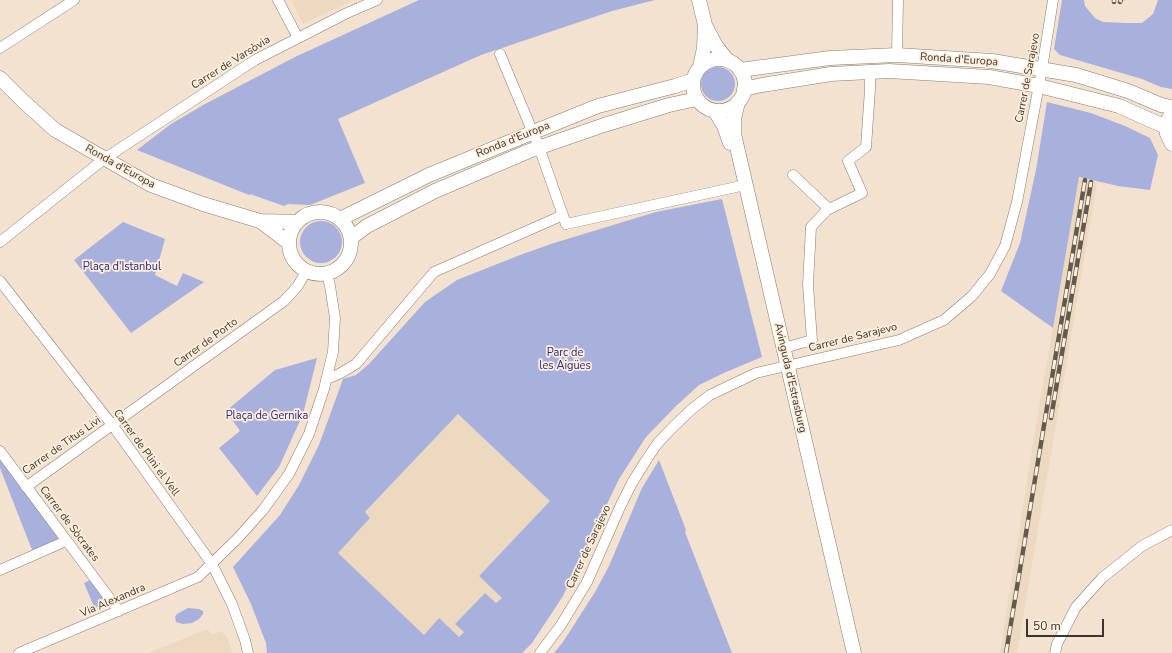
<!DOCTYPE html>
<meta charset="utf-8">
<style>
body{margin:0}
#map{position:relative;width:1172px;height:653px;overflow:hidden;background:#f2e2cf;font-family:"Nunito Sans",sans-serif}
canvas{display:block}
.scale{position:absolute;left:1026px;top:619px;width:78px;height:18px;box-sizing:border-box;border:2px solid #3b352d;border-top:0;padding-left:5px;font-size:12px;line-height:14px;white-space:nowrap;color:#3b352d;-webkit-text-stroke:3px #ffefdc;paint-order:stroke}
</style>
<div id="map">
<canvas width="1172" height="653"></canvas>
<div class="scale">50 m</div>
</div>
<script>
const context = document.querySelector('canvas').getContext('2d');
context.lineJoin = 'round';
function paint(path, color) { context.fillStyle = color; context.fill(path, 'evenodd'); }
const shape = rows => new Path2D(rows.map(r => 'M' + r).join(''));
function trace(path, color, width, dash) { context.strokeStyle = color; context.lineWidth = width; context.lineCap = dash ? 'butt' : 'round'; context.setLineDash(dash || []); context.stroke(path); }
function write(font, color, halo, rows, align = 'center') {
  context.font = font + ' "Nunito Sans",sans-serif'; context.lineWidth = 3.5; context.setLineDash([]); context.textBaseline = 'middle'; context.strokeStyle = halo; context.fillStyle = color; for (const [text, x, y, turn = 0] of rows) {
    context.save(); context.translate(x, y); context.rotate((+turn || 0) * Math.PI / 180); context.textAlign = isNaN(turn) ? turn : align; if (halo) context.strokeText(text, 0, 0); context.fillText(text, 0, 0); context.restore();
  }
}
const built = shape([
 [291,0,354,0,303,24],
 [1079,178,1097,183,1017,653,1000,653,1037,419],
 [458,414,550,501,479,576,502,598,496,604,485,593,456,623,464,632,459,637,424,635,337,553,370,518,365,513],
 [208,629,211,635,222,631,228,639,232,653,148,653]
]);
const green = shape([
 [419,0,655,0,612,11,481,55,338,119,365,183,310,205,288,204,284,206,250,194,249,195,137,150,171,124,205,104,295,57],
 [1062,0,1084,0,1085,6,1095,18,1103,22,1126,23,1142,23,1153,14,1158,0,1172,0,1172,89,1161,87,1142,79,1060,55,1054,49],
 '701 84a17 17 0 1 1 34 0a17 17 0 1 1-34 0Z',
 [1047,102,1091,113,1125,126,1150,138,1158,155,1150,190,1118,186,1079,177,1053,328,1001,291,1020,243,1036,170],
 [722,199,762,357,726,372,699,385,676,406,646,437,619,479,563,596,532,643,522,653,267,653,266,643,251,604,233,567,280,515,299,485,319,445,343,379,356,375,369,364,425,302,457,280,520,255,554,243,656,212],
 [458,414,550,501,479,576,502,598,496,603,485,593,455,624,464,632,459,637,439,618,424,635,338,553,370,518,365,512],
 '300 242a21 21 0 1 1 42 0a21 21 0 1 1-42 0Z',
 [123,222,165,239,155,275,177,286,183,273,204,282,131,333,74,260],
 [317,358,303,414,279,467,257,496,219,448,240,431,226,411,275,370],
 [0,451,66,541,34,555,0,468],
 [659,460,686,530,685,532,732,653,554,653,563,642,595,592,609,566,642,488],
 [92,579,98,586,102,598,100,604,95,609,84,583],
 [188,608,199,609,203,611,203,614,199,619,192,623,183,624,176,622,175,617,177,614]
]);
const street = shape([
 [278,0,298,38],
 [0,48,74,0],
 [500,54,539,147,566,224,741,186],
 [897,55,898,0],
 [793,175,829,209],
 [0,242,104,159,255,60,347,13,377,0],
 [0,281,116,430,212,564,232,604,245,640,248,653],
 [784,348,812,340,808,285,811,227,827,210,862,193,848,161,866,147,870,89,870,72],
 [327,379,339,374,356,364,434,272,563,215],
 [0,451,119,611],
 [26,487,284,301,297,287,306,272],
 [0,570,66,541],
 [19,653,198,577,238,538,263,510,289,474,309,434,324,389,333,352,335,318,330,286,327,274],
 [540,653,561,625,587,582,620,507,632,483,645,462,657,444,673,427,692,409,710,395,756,373,899,340,944,320,972,296,990,274,1005,246,1017,202,1042,69,1053,0],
 [1055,653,1057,644,1076,607,1102,578,1142,546,1172,530]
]);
const secondary = shape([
 [699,0,705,25,716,46,727,60],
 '693 85a26 26 0 1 1 52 0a26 26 0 1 1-52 0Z',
 [700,67,704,48,705,25],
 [740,70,830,58,897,55,992,61,1076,75,1128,91,1161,105,1172,107],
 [0,78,22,100,55,130,151,185,203,204,260,221,297,222],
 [744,89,762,85,831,74,889,71,989,77,1039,86,1119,106,1166,127],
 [738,102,734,119,734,134,854,653],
 [715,111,724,126,730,143],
 [1169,118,1166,127,1167,134,1172,144],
 '289 243a31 31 0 1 1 62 0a31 31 0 1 1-62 0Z',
 [340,219,429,175,541,129,598,106,675,86,693,80],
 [260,221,289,243],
 [351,238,367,226,435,191,529,151,604,125,669,105,697,99]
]);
const rail = shape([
 [1114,2,1114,0],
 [1120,2,1121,0],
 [1051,418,1091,182],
 [1006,653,1085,180]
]);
const streetNames = [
 ["Ronda d'Europa",959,60,4],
 ["Carrer de Varsòvia",231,63,-32],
 ["Carrer de Sarajevo",1028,78,-79],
 ["Ronda d'Europa",513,140,-22],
 ["Ronda d'Europa",120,167,29],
 ["Carrer de Sarajevo",853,338,-14],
 ["Carrer de Porto",206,343,-36],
 ["Avinguda d'Estrasburg",790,378,77],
 ["Carrer de Titus Livi",62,446,-35],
 ["Carrer de Plini el Vell",146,453,54],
 ["Carrer de Sòcrates",69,524,53],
 ["Carrer de Sarajevo",589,547,-65],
 ["Via Alexandra",113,601,-23]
];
const parkNames = [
 ["Plaça d'Istanbul",122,267],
 ["Parc de",565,353],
 ["les Aigües",565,366],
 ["Plaça de Gernika",267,416]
];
paint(built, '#edd9bf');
paint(green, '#a8b1dd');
trace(street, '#8a7c6b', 11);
trace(secondary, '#8a7c6b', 15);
trace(street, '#fff', 10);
trace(secondary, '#fff', 14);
trace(rail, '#625a4f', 4.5);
trace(rail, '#ffefdc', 3, [9]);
write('11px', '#3b352d', '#ffefdc', streetNames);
write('11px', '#292a7d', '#ffefdc', parkNames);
</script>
